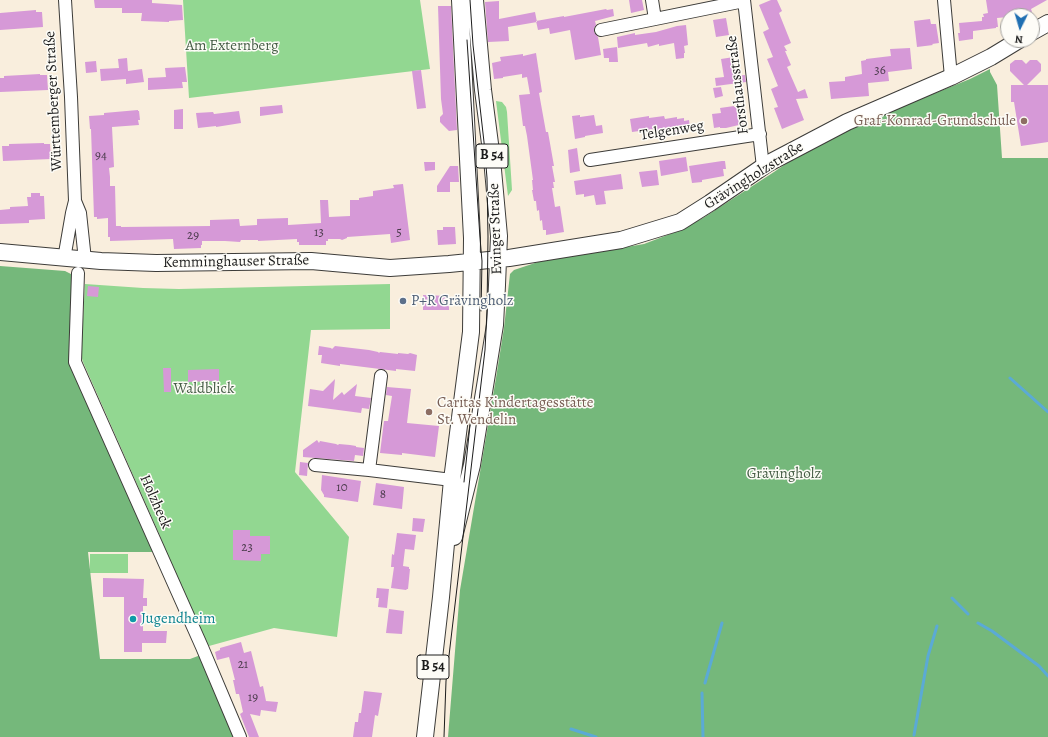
<!DOCTYPE html>
<meta charset="utf-8">
<style>
body{margin:0}
#map{position:relative;width:1048px;height:737px;overflow:hidden;background:#f9eedd;font-family:Alegreya,serif}
canvas{display:block}
.north{position:absolute;left:1000px;top:8px;width:40px;height:40px;box-sizing:border-box;background:#fdfcf7;border:1px solid #a3a29f;border-radius:50%;rotate:185deg;font-size:11px;font-weight:700;line-height:16px;text-align:center;color:#1c1c1c}
.north::after{content:'';display:block;margin:auto;width:14px;height:18px;background:#1f6fb2;clip-path:polygon(50% 0,100% 100%,50% 72%,0 100%)}
</style>
<div id="map">
<canvas width="1048" height="737"></canvas>
<div class="north">N</div>
</div>
<script>
const context = document.querySelector('canvas').getContext('2d');
context.lineJoin = 'round';
function paint(path, color) { context.fillStyle = color; context.fill(path, 'evenodd'); }
const shape = rows => new Path2D(rows.map(r => 'M' + r).join(''));
function trace(path, color, width, dash) { context.strokeStyle = color; context.lineWidth = width; context.lineCap = dash ? 'butt' : 'round'; context.setLineDash(dash || []); context.stroke(path); }
function write(font, color, halo, rows, align = 'center') {
  context.font = font + ' Alegreya,serif'; context.lineWidth = 3; context.setLineDash([]); context.textBaseline = 'middle'; context.strokeStyle = halo; context.fillStyle = color; for (const [text, x, y, turn = 0] of rows) {
    context.save(); context.translate(x, y); context.rotate((+turn || 0) * Math.PI / 180); context.textAlign = isNaN(turn) ? turn : align; if (halo) context.strokeText(text, 0, 0); context.fillText(text, 0, 0); context.restore();
  }
}
const green = shape([
 [183,0,420,0,430,69,189,98],
 [496,101,502,102,506,107,507,112,512,190,508,196],
 [85,284,143,288,179,289,390,284,390,329,311,330,295,472,349,537,337,637,274,628,209,646,200,630,165,551,160,536,83,362,81,355],
 [90,554,128,554,128,573,90,573]
]);
const forest = shape([
 [990,69,990,72,997,85,1002,158,1048,158,1048,737,448,737,460,590,496,378,504,328,510,274,514,270,538,262,644,244,678,231,703,218,774,172,822,139,970,79],
 [0,266,65,271,71,274,74,278,69,354,154,552,88,552,100,659,190,659,198,656,202,647,240,737,0,737]
]);
const stream = shape([
 [1010,378,1048,412],
 [952,598,968,614],
 [978,623,992,631,1039,666,1048,676],
 [705,683,722,623],
 [702,693,703,737],
 [571,729,596,737],
 [914,735,928,656,937,626]
]);
const building = shape([
 [94,0,152,0,152,3,182,5,183,20,169,21,169,22,141,21,142,13,122,13,122,8,95,8],
 [629,0,642,0,644,10,631,13],
 [771,0,777,0,782,11,779,13,791,43,784,46,787,51,785,51,791,65,787,67,798,92,805,89,808,98,796,99,804,120,782,129,774,108,778,107,771,89,778,86,767,59,773,57,763,32,769,29,759,5],
 [986,0,1047,0,1031,9,1032,12,1019,14,1019,16,1008,16,1008,17,997,18,998,27,996,27,996,28,973,31,973,39,959,41,958,33,960,33,959,23,982,21,982,17,984,17,983,14,988,13],
 [499,1,499,19,535,12,537,22,508,27,509,41,488,42,485,2],
 [438,6,451,6,457,130,449,131,440,122,440,117,443,114,441,99],
 [606,9,607,10,613,9,614,16,595,21,596,25,594,28,594,32,598,37,601,55,575,60,570,30,550,34,549,28,538,30,536,21,564,16,564,17],
 [36,10,36,12,42,12,43,27,0,30,0,13],
 [726,18,729,35,716,37,713,20],
 [930,19,931,24,936,24,939,43,932,44,933,45,917,47,914,21],
 [686,25,688,45,684,46,685,53,684,53,684,58,676,59,674,43,659,46,659,44,648,47,647,43,618,48,617,37,635,33,635,35,656,32,677,26],
 [617,47,618,62,609,62,609,58,604,58,603,49],
 [910,48,912,69,888,72,889,81,868,83,869,96,831,99,829,82,845,81,845,77,862,74,861,61,866,60,866,59,891,56,890,49],
 [536,53,542,92,539,93,546,132,548,132,554,166,552,166,555,182,553,182,554,188,552,188,555,207,560,206,564,232,546,235,546,230,543,230,542,220,540,221,539,210,537,211,536,201,534,201,532,190,533,190,532,180,533,180,527,136,525,126,523,126,519,95,530,94,527,77,522,78,522,74,503,77,503,78,494,79,492,63,501,61,500,57,523,54,523,56],
 [734,57,736,76,745,75,746,82,716,86,715,78,724,77,721,59],
 [127,58,128,71,142,69,144,82,126,84,126,79,101,81,100,69,119,68,118,59],
 [1015,60,1022,60,1026,64,1030,60,1037,60,1041,64,1041,71,1027,85,1048,85,1048,142,1021,146,1014,102,1011,102,1011,85,1024,85,1010,71,1010,64],
 [96,61,97,72,86,73,85,62],
 [185,67,187,82,182,82,183,88,148,90,148,78,166,77,165,68],
 [421,70,426,108,417,109,412,71],
 [40,74,40,75,47,75,48,90,0,92,0,78,4,78,4,76],
 [721,87,723,96,715,98,713,88],
 [282,105,283,113,260,116,260,107],
 [734,106,734,107,739,107,740,110,741,110,743,124,726,128,720,128,720,127,714,128,712,114,721,113,720,108],
 [183,109,183,129,174,129,174,110],
 [138,110,138,111,139,111,140,120,138,120,139,125,112,127,114,167,109,168,110,177,110,186,115,186,116,226,121,226,121,227,210,226,210,220,239,219,240,226,257,225,257,219,288,218,288,225,321,223,320,200,328,200,329,217,350,216,350,200,359,200,359,198,373,196,373,191,394,188,393,185,403,184,410,240,391,243,390,234,347,237,347,238,342,240,340,239,328,239,328,241,326,241,326,245,299,245,299,242,297,242,297,239,258,241,258,240,241,240,240,242,225,241,202,241,202,245,201,245,201,248,174,249,173,239,110,241,110,237,108,237,108,218,97,219,97,217,94,217,91,129,90,129,89,116,104,115,104,113],
 [239,111,241,123,216,127,216,126,198,128,196,113,213,112,214,114],
 [580,115,580,117,594,115,596,126,602,125,603,133,585,136,585,137,575,139,572,116],
 [649,116,649,118,664,116,665,119,677,117,677,119,684,118,684,121,689,120,690,128,685,129,685,132,666,134,666,132,655,134,654,129,632,132,630,119],
 [44,143,44,144,50,144,51,159,3,161,2,146,9,146,9,144],
 [577,148,580,171,570,173,568,150],
 [686,157,688,171,661,176,659,161],
 [722,161,725,161,726,169,723,169,724,176,702,180,702,182,692,183,689,166],
 [424,162,435,162,435,170,425,171],
 [450,166,458,166,459,182,450,182,450,192,437,192,437,186],
 [657,170,659,185,642,187,639,172],
 [621,174,623,189,604,191,606,204,596,205,594,195,584,197,584,194,576,195,574,181],
 [31,193,40,193,40,196,44,196,45,219,29,220,29,223,0,224,0,210,10,209,10,207,28,206,27,197,31,197],
 [443,227,455,227,456,244,438,245,437,230,443,230],
 [88,286,99,287,98,297,87,296],
 [423,295,449,296,449,310,423,310],
 [319,346,331,348,332,349,335,346,369,350,378,352,379,353,380,352,398,354,398,353,408,354,410,353,417,355,415,371,396,369,396,371,340,364,340,366,321,363,322,355,318,355],
 [163,368,171,368,171,392,164,392],
 [219,369,219,381,188,382,188,370],
 [335,379,333,400,342,392,344,395,357,384,355,396,371,398,369,409,362,408,361,413,308,406,310,389,323,391],
 [387,387,411,389,407,423,439,426,435,457,402,453,402,455,380,453,384,421,388,421,392,396,386,395],
 [317,440,319,443,320,441,336,444,338,445,339,444,350,445,356,446,356,447,364,448,363,456,355,455,354,461,303,457,303,450],
 [300,462,308,463,307,476,299,475],
 [322,475,361,481,358,502,324,497,324,495,321,490],
 [376,483,404,487,402,509,373,505],
 [413,518,425,519,423,532,412,531],
 [233,530,250,530,250,536,270,536,270,554,261,554,261,561,233,560],
 [397,533,416,535,414,550,405,549,403,566,409,567,409,569,410,569,408,589,407,589,406,590,391,588,394,567,391,567,392,554,394,555],
 [103,578,144,579,143,598,147,598,147,606,143,606,143,631,167,631,166,643,142,643,142,652,124,652,124,597,103,597],
 [377,588,389,589,387,608,378,607,379,598,376,598],
 [389,609,404,611,402,634,386,633],
 [241,642,244,653,251,651,260,687,263,686,266,701,278,702,276,712,261,710,260,716,250,714,259,737,249,737,240,714,243,712,239,694,236,694,233,680,235,680,229,657,217,660,215,652,220,650,220,648],
 [364,691,382,693,378,716,375,715,372,737,353,737,355,722,358,722,359,713,361,713]
]);
const minor = shape([
 [652,0,655,19],
 [744,0,763,167],
 [944,0,951,77],
 [601,30,744,1],
 [590,160,760,134],
 [75,201,80,213,85,260],
 [64,259,72,213,75,201,71,97,65,0],
 [78,273,75,362,202,647,240,737],
 [315,465,369,470,452,480],
 [369,470,381,376]
]);
const major = shape([
 [1032,32,1048,23],
 [0,252,101,261,156,263,311,261,390,268,449,264,509,258,621,240,680,222,710,203,767,164,847,122,951,77,991,57,1019,40],
 [454,537,472,465,486,380,495,325,497,285,499,236,492,159,483,90,475,0],
 [425,737,441,597,452,480,471,332,472,238,460,0]
]);
const tram = shape([
 [467,40,480,238,482,261,481,311],
 [464,482,470,425],
 [444,737,446,681,485,350,487,311,488,237,487,178,484,142,473,45,470,0]
]);
const markers = [
 [1024,121,4,"#8d6e63"],
 [403,301,4,"#5c6f8a"],
 [429,412,4,"#8d6e63"],
 [133,619,4,"#0f9aa8"]
];
const numberNames = [
 ["36",880,71],
 ["94",101,156],
 ["13",319,233],
 ["5",399,233],
 ["29",193,236],
 ["10",342,488],
 ["8",383,495],
 ["23",247,548],
 ["21",243,665],
 ["19",253,698]
];
const shields = [
 [492,156,32],
 [433,667,32]
];
const shieldNames = [
 ["B 54",492,156],
 ["B 54",433,667]
];
const parkNames = [
 ["Am Externberg",232,46],
 ["Waldblick",204,389],
 ["Grävingholz",784,474]
];
const streetNames = [
 ["Forsthausstraße",738,85,-97],
 ["Württemberger Straße",54,101,-93],
 ["Telgenweg",672,131,-9],
 ["Grävingholzstraße",754,176,-32],
 ["Evinger Straße",496,229,-92],
 ["Kemminghauser Straße",236,262,-1],
 ["Holzheck",155,502,66]
];
const educationNames = [
 ["Graf-Konrad-Grundschule",1016,121],
 ["Caritas Kindertagesstätte",437,403,"left"],
 ["St. Wendelin",437,420,"left"]
];
const serviceNames = [
 ["P+R Grävingholz",411,301]
];
const cultureNames = [
 ["Jugendheim",141,619]
];
paint(green, '#92d791');
paint(forest, '#75b87b');
trace(stream, '#5baad5', 3);
paint(building, '#d699d7');
trace(minor, '#3d3c39', 14);
trace(major, '#3d3c39', 18);
trace(minor, '#fff', 12);
trace(major, '#fff', 16);
trace(tram, '#1c1c1c', 1);
for (const [x, y, r, color] of markers) { const dot = new Path2D(); dot.arc(x, y, r, 0, 2 * Math.PI); context.fillStyle = color; context.fill(dot); trace(dot, '#fdfcf7', 1.5); }
write('13px', '#4a3b4b', null, numberNames);
for (const [x, y, w] of shields) { const box = new Path2D(); box.roundRect(x - w / 2, y - 12, w, 24, 3); context.fillStyle = '#fdfcf7'; context.fill(box); trace(box, '#1c1c1c', 1); }
write('bold 14px', '#1c1c1c', null, shieldNames);
write('15px', '#455d45', '#fdfcf7', parkNames);
write('15px', '#1c1c1c', '#fdfcf7', streetNames);
write('15px', '#785e54', '#fdfcf7', educationNames, 'right');
write('15px', '#4e5e75', '#fdfcf7', serviceNames, 'left');
write('15px', '#0d838f', '#fdfcf7', cultureNames, 'left');
</script>
